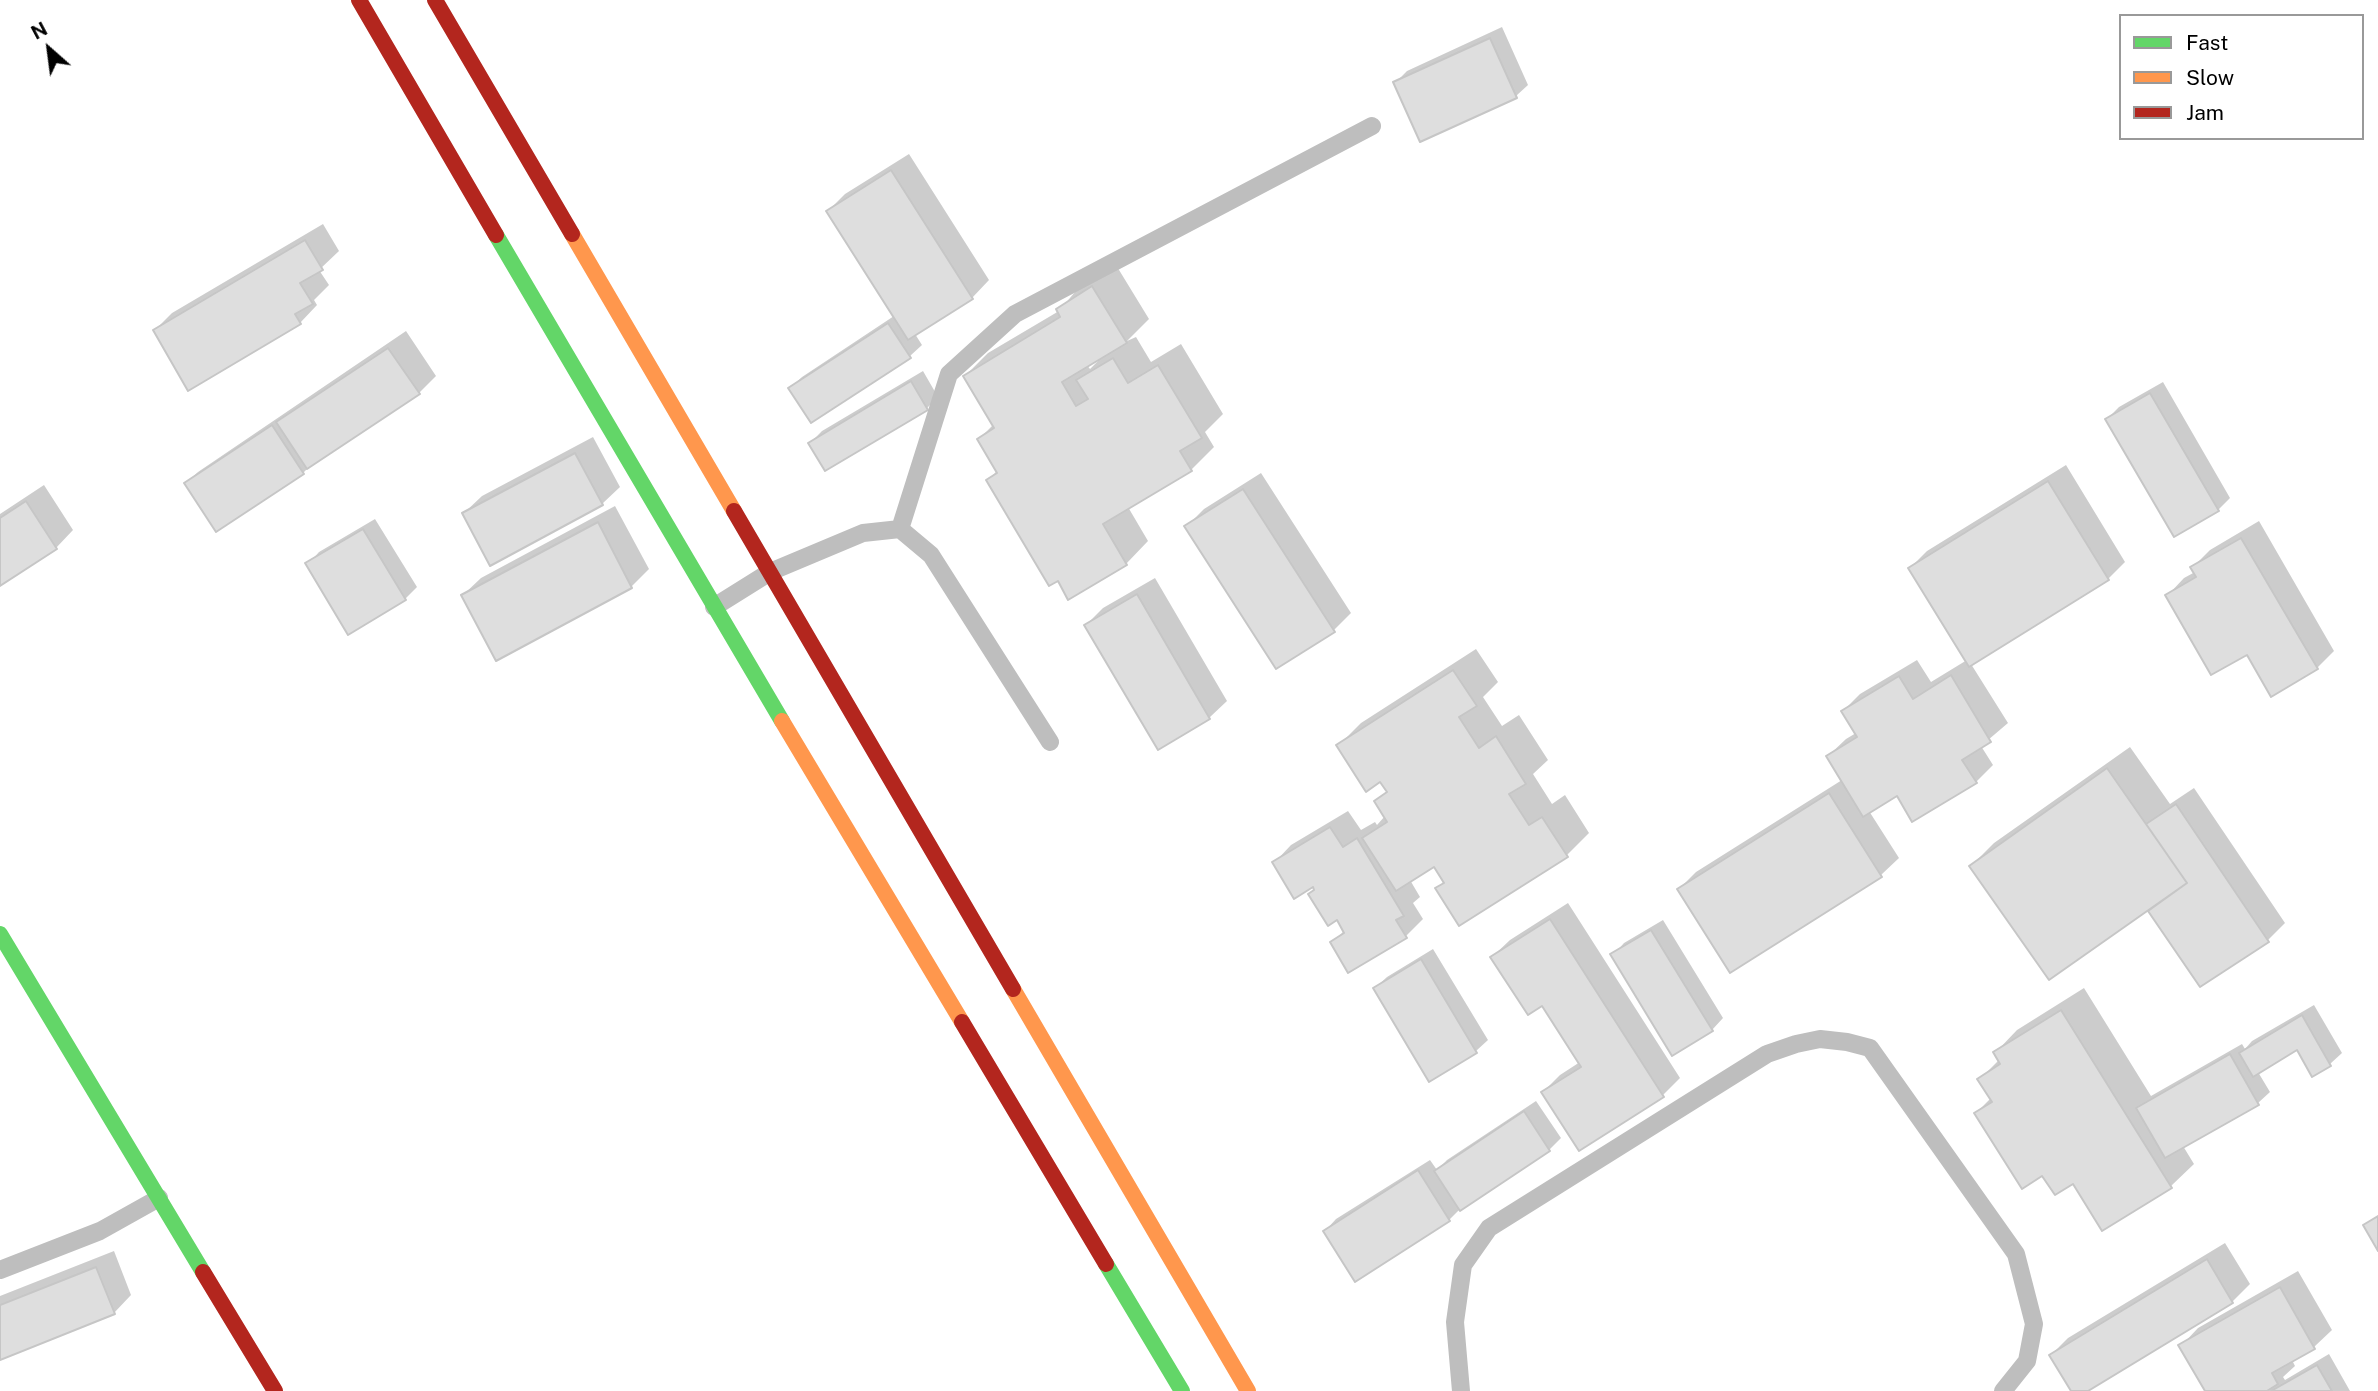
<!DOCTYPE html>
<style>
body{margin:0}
#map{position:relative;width:2378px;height:1391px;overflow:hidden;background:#fff;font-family:"Public Sans",sans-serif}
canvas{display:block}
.legend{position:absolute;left:2119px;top:14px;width:245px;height:126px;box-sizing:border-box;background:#fff;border:2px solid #999;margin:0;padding:9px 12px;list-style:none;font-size:21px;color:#000}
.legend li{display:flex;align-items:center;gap:14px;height:35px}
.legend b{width:35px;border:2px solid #999}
.north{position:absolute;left:14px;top:14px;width:70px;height:70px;-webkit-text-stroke:5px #fff;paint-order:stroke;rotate:332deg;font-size:19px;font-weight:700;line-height:28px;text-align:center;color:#000}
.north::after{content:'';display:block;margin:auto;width:24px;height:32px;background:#000;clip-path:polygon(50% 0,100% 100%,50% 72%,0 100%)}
</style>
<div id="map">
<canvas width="2378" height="1391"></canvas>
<ul class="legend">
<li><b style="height:9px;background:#63d668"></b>Fast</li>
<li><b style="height:9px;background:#ff974d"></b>Slow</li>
<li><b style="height:9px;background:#b3261e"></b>Jam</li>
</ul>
<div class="north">N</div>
</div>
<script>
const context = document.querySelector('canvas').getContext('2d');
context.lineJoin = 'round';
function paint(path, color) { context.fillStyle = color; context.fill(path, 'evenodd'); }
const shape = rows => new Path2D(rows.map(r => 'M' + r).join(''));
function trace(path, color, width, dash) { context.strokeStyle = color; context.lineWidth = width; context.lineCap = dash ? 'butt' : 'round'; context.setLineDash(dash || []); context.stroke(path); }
const shadow = shape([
 [1502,27,1528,85,1516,96,1395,83,1407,71],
 [909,154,989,280,972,298,915,334,922,345,910,356,812,421,790,388,802,377,894,316,828,211,845,194],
 [323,224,339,251,319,270,329,285,314,300,317,305,300,323,155,330,172,313],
 [1116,265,1149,319,1127,341,1136,337,1151,362,1181,344,1223,414,1205,432,1214,447,1191,470,1128,507,1148,541,1126,564,1058,579,988,480,998,470,979,439,994,424,965,376,988,353,1059,311,1080,286],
 [1100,359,1090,369,1087,365],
 [406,331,436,376,419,393,313,463,303,473,186,483,198,472],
 [923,371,938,397,927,408,810,443,822,431],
 [2163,382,2230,498,2218,510,2107,419,2119,407],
 [593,437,620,487,602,504,464,513,482,496],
 [2066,465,2125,562,2108,579,1971,664,2008,723,1981,746,1993,765,1976,782,1897,794,1869,811,1899,858,1881,875,1731,971,1679,889,1696,872,1842,780,1828,756,1846,739,1856,733,1843,711,1860,694,1917,660,1931,682,1967,660,1910,568,1927,551],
 [1261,473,1351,613,1334,630,1187,526,1204,509],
 [44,485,73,530,56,548,0,584,0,514],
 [615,506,649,569,631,587,497,658,463,595,481,578],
 [375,519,417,587,405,599,308,564,319,552],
 [2259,521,2334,651,2317,668,2247,653,2167,596,2184,578,2195,572,2193,567,2210,550],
 [1155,578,1227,701,1209,718,1086,625,1103,608],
 [1476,649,1498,682,1483,697,1502,726,1519,715,1548,760,1533,774,1552,804,1565,795,1589,833,1567,855,1437,889,1444,881,1434,865,1410,880,1420,897,1413,903,1423,919,1406,936,1332,943,1345,930,1313,885,1274,863,1291,845,1348,811,1361,830,1375,822,1377,825,1385,816,1376,801,1388,790,1381,780,1338,746,1361,723],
 [2130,747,2170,804,2194,788,2285,923,2268,940,2155,903,1971,866,1994,843],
 [1568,903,1680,1078,1662,1096,1543,1092,1560,1075,1580,1062,1543,1004,1492,957,1510,940],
 [1663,920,1723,1018,1712,1030,1613,955,1624,943],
 [1433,949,1488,1040,1476,1051,1430,1080,1375,988,1387,977],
 [2084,988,2151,1096,2242,1044,2245,1049,2252,1041,2314,1005,2342,1053,2330,1064,2313,1074,2297,1048,2258,1072,2270,1092,2258,1103,2183,1146,2194,1164,2171,1186,2103,1229,2073,1182,2043,1174,1976,1113,1991,1098,1980,1079,1999,1060,1995,1053,2017,1030],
 [1536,1101,1561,1138,1549,1150,1461,1208,1449,1220,1325,1231,1336,1219,1430,1160,1437,1170,1447,1160],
 [2225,1243,2250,1284,2232,1302,2085,1391,2073,1391,2051,1355,2068,1338],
 [114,1251,131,1295,114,1313,0,1358,0,1296],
 [2298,1271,2332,1330,2314,1347,2292,1360,2295,1366,2283,1377,2285,1380,2329,1354,2350,1391,2207,1391,2181,1346,2198,1328]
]);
const building = shape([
 [1490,38,1517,98,1420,142,1393,82,1490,38],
 [891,170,973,299,908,340,826,211,891,170],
 [305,240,323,270,300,283,313,304,295,314,301,324,188,391,153,330,305,240],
 [1092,286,1127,343,1062,382,1076,406,1088,399,1076,380,1113,358,1128,383,1158,365,1202,438,1180,451,1192,471,1103,524,1127,565,1068,600,1058,581,1049,586,986,480,997,473,977,439,994,428,963,376,1060,317,1056,309,1092,286],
 [888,323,911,358,811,423,788,388,888,323],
 [388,348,420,394,307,469,276,422,388,348],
 [911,381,928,410,825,471,808,443,911,381],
 [2150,393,2219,511,2174,537,2105,419,2150,393],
 [272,425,304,474,216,532,184,483,272,425],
 [575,453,603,505,490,566,462,513,575,453],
 [2048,481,2109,580,1969,667,1908,568,2048,481],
 [1243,489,1335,632,1276,669,1184,526,1243,489],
 [26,501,57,549,0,586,0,518,26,501],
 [598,522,632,588,496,661,461,595,598,522],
 [363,529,406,600,348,635,305,563,363,529],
 [2241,538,2318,669,2271,697,2247,655,2211,675,2165,595,2196,577,2190,567,2241,538],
 [1137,594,1210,719,1158,750,1084,625,1137,594],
 [1453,670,1477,706,1459,717,1479,748,1496,736,1526,784,1509,794,1529,825,1542,817,1568,857,1459,926,1435,888,1444,883,1434,867,1396,891,1362,838,1387,822,1374,801,1387,792,1380,782,1366,792,1336,745,1453,670],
 [1951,675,1991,742,1962,760,1977,783,1912,822,1897,796,1863,817,1826,756,1857,737,1841,711,1899,676,1913,699,1951,675],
 [2107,768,2187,883,2049,980,1969,866,2107,768],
 [1829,793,1882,877,1730,973,1677,889,1829,793],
 [2176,804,2269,942,2200,987,2148,911,2187,883,2146,824,2176,804],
 [1330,827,1343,847,1357,838,1404,916,1396,920,1407,938,1348,973,1330,942,1344,933,1337,920,1328,926,1308,894,1314,890,1313,887,1294,899,1272,862,1330,827],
 [1550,919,1664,1097,1579,1151,1541,1092,1581,1067,1542,1006,1528,1015,1490,957,1550,919],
 [1651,930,1713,1031,1672,1056,1610,954,1651,930],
 [1421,959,1477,1053,1429,1082,1373,988,1421,959],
 [2061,1010,2172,1188,2102,1231,2073,1184,2055,1195,2042,1176,2022,1189,1974,1113,1992,1102,1977,1079,2000,1064,1993,1052,2061,1010],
 [2302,1015,2331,1066,2312,1077,2297,1050,2253,1077,2239,1053,2302,1015],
 [2230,1054,2259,1105,2165,1158,2136,1108,2230,1054],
 [1524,1111,1550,1151,1460,1211,1434,1171,1524,1111],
 [1418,1170,1450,1221,1355,1282,1323,1231,1418,1170],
 [2378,1216,2378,1251,2363,1225,2378,1216],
 [2207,1259,2233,1303,2088,1391,2071,1391,2049,1355,2207,1259],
 [96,1267,115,1314,0,1360,0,1305,96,1267],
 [2280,1287,2315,1349,2272,1373,2278,1384,2267,1391,2205,1391,2178,1345,2280,1287],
 [2317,1365,2332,1391,2271,1391,2317,1365]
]);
const lane = shape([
 [900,529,949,374,1015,314,1372,126],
 [714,607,770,572,863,533,900,529,931,555,1050,742],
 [0,1270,100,1231,159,1198],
 [1461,1391,1455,1322,1463,1265,1489,1228,1767,1054,1796,1044,1820,1039,1847,1042,1870,1048,2016,1254,2034,1324,2027,1361,2003,1391]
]);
const fast = shape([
 [496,235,782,721],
 [0,934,203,1272],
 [1106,1264,1182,1391]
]);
const slow = shape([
 [572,234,734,511],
 [782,721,962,1022],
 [1013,989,1248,1391]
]);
const jam = shape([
 [359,0,496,235],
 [435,0,572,234],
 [734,511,1013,989],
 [962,1022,1106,1264],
 [203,1272,275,1391]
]);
paint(shadow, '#0003');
paint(building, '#dedede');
trace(building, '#c6c6c6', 2);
trace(lane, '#bebebe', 18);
trace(fast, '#63d668', 16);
trace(slow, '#ff974d', 16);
trace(jam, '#b3261e', 16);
</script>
